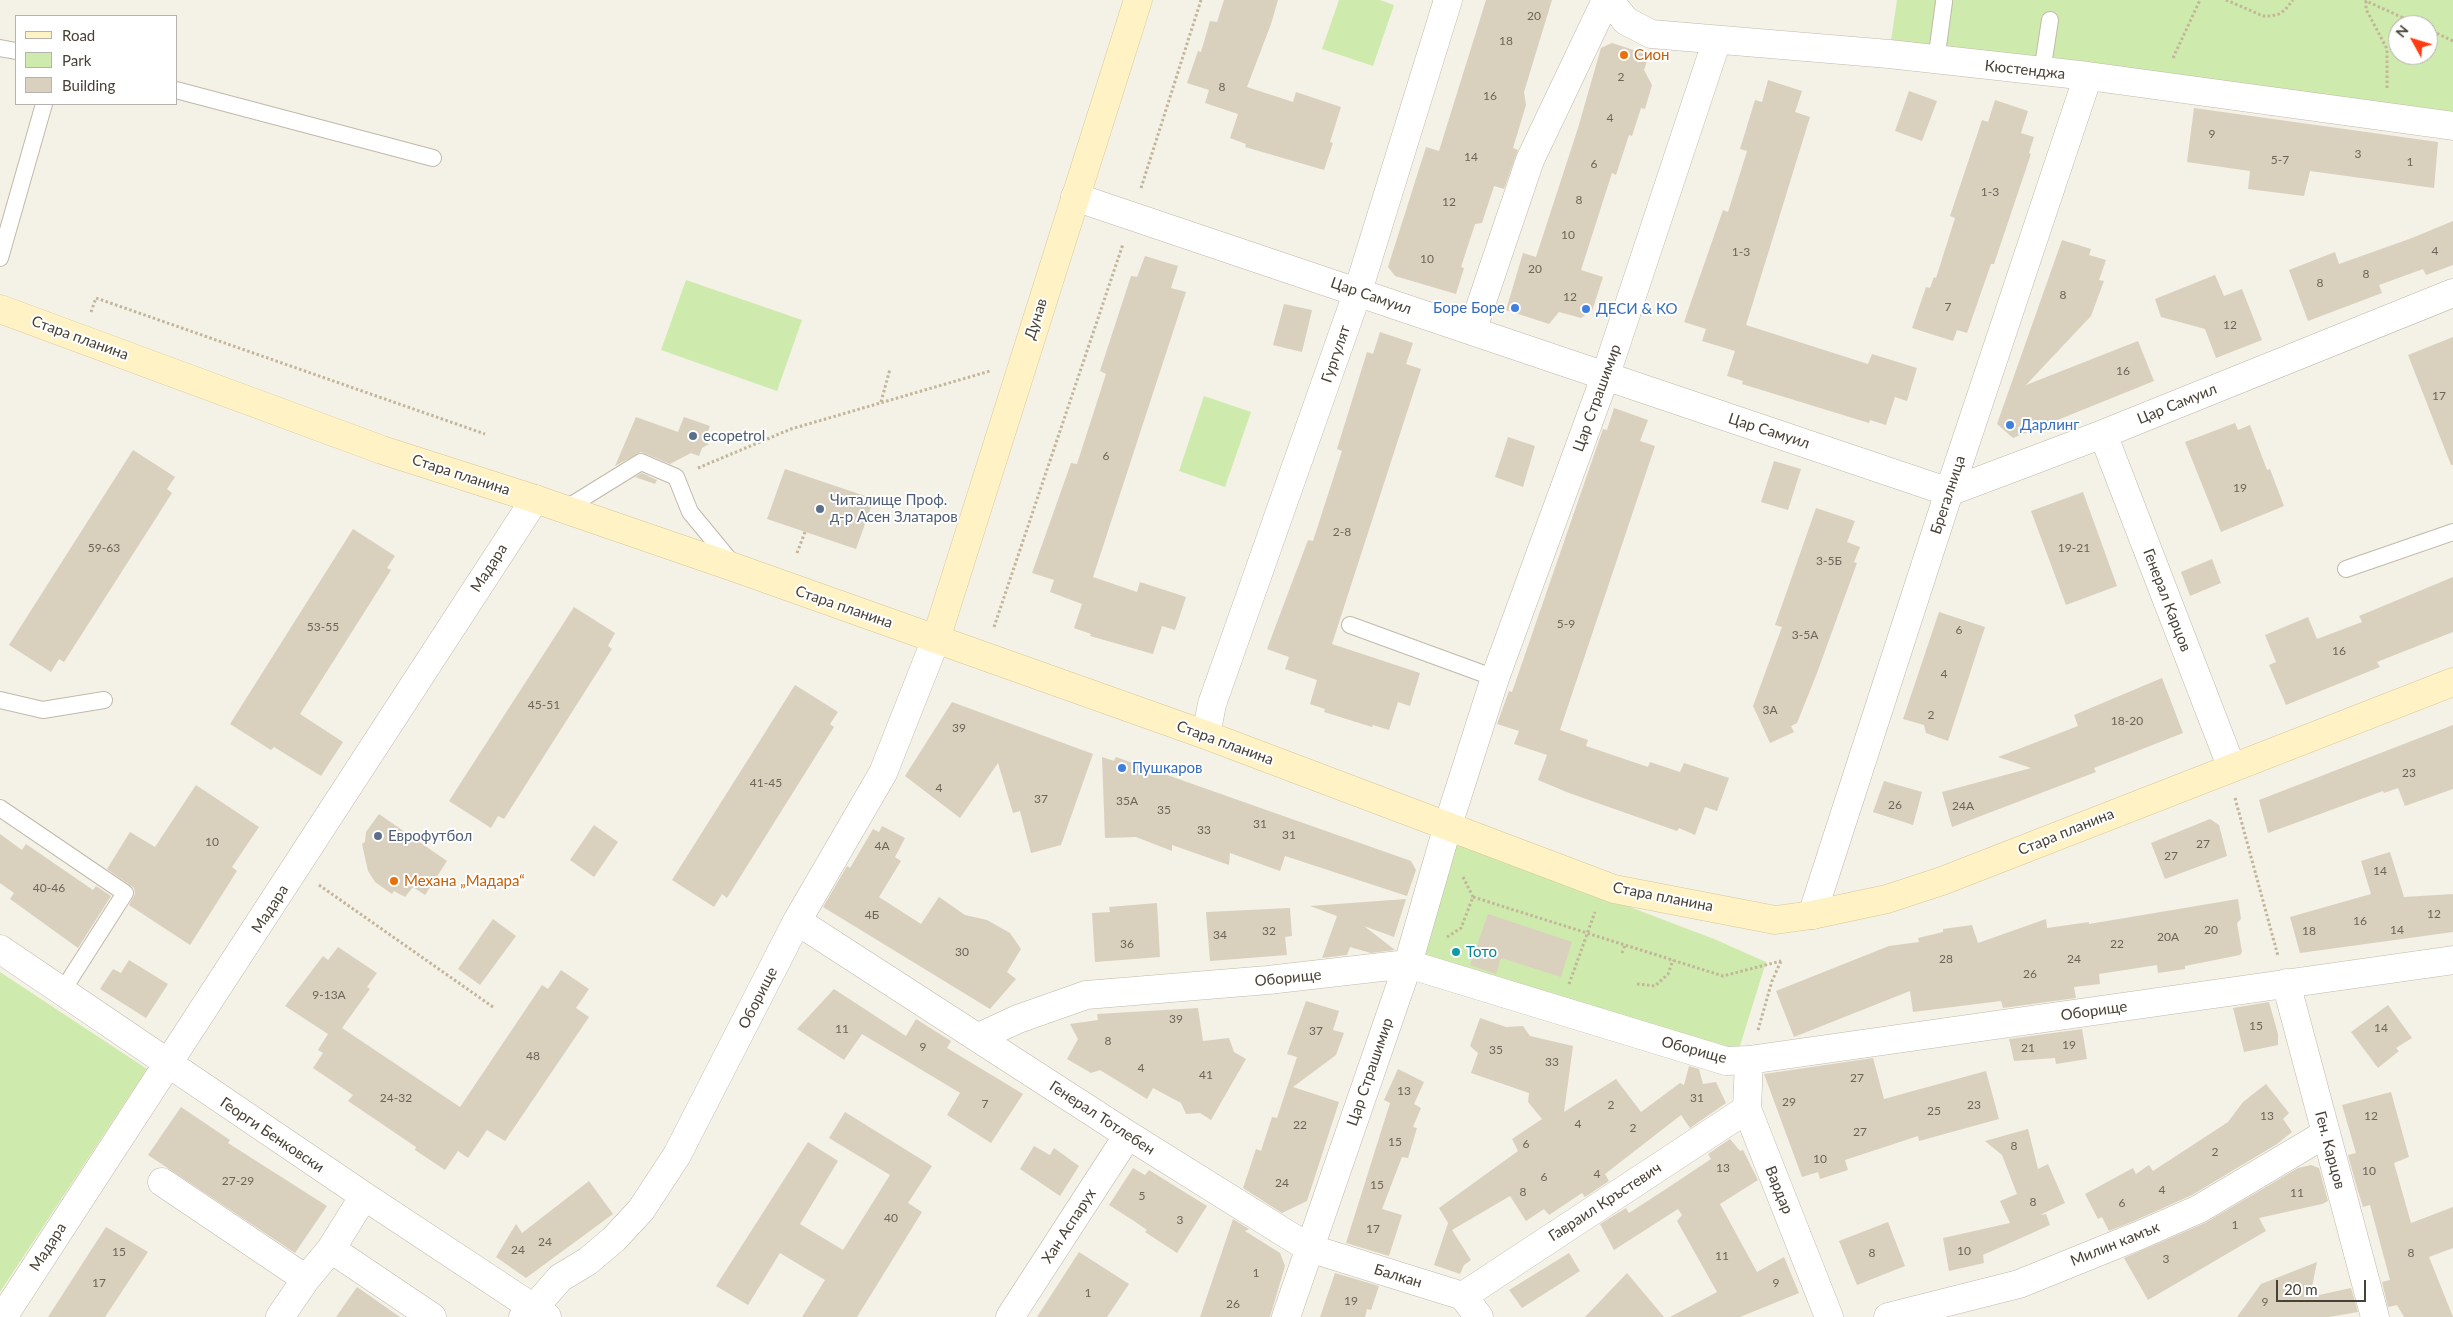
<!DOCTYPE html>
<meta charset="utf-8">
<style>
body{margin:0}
#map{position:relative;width:2453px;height:1317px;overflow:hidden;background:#f4f1e7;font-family:Lato,sans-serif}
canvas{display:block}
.legend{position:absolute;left:15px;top:15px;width:162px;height:90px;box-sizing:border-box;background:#fff;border:1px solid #b6b3ae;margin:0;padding:6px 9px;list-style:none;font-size:15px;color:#484135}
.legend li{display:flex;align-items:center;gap:10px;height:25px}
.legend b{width:25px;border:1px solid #b6b3ae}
.north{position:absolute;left:2388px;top:15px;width:50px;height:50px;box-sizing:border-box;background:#fff;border:1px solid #b6b3ae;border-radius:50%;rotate:309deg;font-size:14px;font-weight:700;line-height:20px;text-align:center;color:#484135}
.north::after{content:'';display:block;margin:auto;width:18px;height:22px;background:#ff3c13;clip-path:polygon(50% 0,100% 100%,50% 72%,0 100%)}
.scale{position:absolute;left:2276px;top:1280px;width:90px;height:22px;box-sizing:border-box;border:2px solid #484135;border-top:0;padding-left:6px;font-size:15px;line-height:18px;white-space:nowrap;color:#484135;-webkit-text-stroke:4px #fff;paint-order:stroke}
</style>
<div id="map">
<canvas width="2453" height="1317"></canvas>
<ul class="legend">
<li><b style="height:6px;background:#fff3c6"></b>Road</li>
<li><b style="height:14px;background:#ceebad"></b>Park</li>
<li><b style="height:14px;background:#dad0be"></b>Building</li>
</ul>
<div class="north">N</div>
<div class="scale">20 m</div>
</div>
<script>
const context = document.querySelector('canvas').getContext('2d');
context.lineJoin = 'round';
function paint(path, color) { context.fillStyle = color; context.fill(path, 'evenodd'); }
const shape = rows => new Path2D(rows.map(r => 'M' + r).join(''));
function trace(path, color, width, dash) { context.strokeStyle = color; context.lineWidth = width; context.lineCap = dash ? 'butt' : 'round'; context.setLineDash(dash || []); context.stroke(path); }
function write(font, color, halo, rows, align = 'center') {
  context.font = font + ' Lato,sans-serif'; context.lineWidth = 4; context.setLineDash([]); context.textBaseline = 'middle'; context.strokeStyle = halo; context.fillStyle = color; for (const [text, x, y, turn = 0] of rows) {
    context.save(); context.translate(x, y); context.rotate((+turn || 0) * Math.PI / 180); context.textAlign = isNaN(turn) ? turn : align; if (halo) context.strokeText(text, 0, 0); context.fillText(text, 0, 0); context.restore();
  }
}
const green = shape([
 [1339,0,1380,0,1394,5,1373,66,1322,49],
 [1897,0,2453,0,2453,126,1889,54],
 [2398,25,2428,25,2428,55,2398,55],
 [686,280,802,320,777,391,661,350],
 [1204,396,1251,412,1225,487,1179,471],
 [1454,840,1714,939,1766,962,1739,1049,1687,1040,1420,955],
 [0,972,147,1069,0,1292]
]);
const building = shape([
 [1224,0,1278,0,1271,24,1247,87,1293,102,1296,92,1341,107,1330,142,1333,143,1324,170,1245,147,1246,144,1230,138,1238,114,1205,103,1209,90,1187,83,1198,51,1201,52,1210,21,1217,22],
 [1486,0,1552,0,1524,92,1526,105,1513,148,1518,150,1504,189,1494,186,1482,223,1475,224,1461,267,1464,268,1456,294,1395,276,1388,267,1426,147,1439,151],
 [1612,43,1649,55,1644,70,1652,85,1645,109,1641,108,1632,136,1629,135,1616,175,1612,173,1581,270,1603,277,1592,311,1581,318,1559,312,1549,324,1506,310,1523,253,1536,257,1578,128,1601,48],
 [1768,80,1802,91,1795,112,1810,117,1746,325,1868,364,1872,354,1917,368,1907,401,1895,397,1886,425,1870,420,1869,423,1742,384,1743,381,1727,376,1735,351,1702,341,1706,329,1684,322,1723,210,1728,212,1747,151,1740,149,1755,100,1762,102],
 [1909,91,1937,101,1922,141,1895,131],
 [1995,100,2028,111,2021,133,2034,137,2029,153,2031,154,1994,264,1991,264,1967,333,1957,330,1953,341,1912,328,1926,287,1930,288,1934,277,1936,278,1955,218,1950,216,1982,120,1988,122],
 [2194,108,2438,142,2434,188,2310,171,2304,196,2248,189,2250,171,2187,162],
 [2453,221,2453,265,2426,275,2423,269,2379,285,2382,293,2308,321,2289,270,2335,252,2339,264,2412,238],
 [2062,240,2091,249,2089,255,2106,260,2099,280,2104,281,2091,316,2026,385,2138,341,2154,381,2013,438,1997,424],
 [1145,256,1178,266,1171,288,1186,292,1093,577,1137,592,1140,582,1186,597,1175,630,1162,626,1153,654,1090,636,1091,634,1074,628,1082,604,1050,592,1054,580,1032,573,1071,463,1077,464,1106,374,1100,371,1131,276,1137,277],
 [2215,275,2224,296,2242,289,2262,340,2216,358,2205,329,2161,317,2155,299],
 [1284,304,1312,310,1302,352,1273,345],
 [1380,332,1413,343,1406,364,1421,369,1332,644,1420,673,1410,706,1398,702,1389,730,1373,725,1372,727,1324,712,1325,709,1310,704,1317,680,1285,669,1289,657,1267,649,1308,540,1313,541,1342,451,1337,449,1367,352,1373,354],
 [2453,337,2453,465,2451,465,2408,355],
 [1614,408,1648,420,1640,441,1655,446,1560,730,1588,740,1586,746,1648,767,1650,762,1680,772,1684,763,1729,778,1717,811,1705,807,1695,835,1679,828,1677,831,1569,793,1538,780,1547,755,1514,744,1519,731,1497,724,1509,691,1512,692,1603,429,1607,430],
 [636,417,678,432,684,417,710,426,704,442,709,444,702,448,699,456,691,453,670,464,641,452,615,466],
 [2235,423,2238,430,2250,425,2267,470,2270,469,2284,506,2221,532,2185,442],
 [1508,437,1535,446,1523,487,1495,477],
 [133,450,175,477,167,489,172,493,64,662,59,659,51,672,9,645],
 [1774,461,1801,469,1788,510,1761,502],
 [785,469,874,499,856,549,767,519],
 [642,473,657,480,655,484,635,477],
 [2083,492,2117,586,2066,605,2031,511],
 [1816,508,1855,521,1847,542,1860,547,1854,562,1857,563,1817,673,1797,723,1791,726,1794,732,1770,743,1753,706,1782,627,1775,625],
 [353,529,395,556,387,568,391,570,300,714,343,742,321,776,274,747,271,750,230,724],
 [2212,559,2221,583,2190,596,2181,572],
 [2453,577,2453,632,2377,662,2380,667,2286,705,2269,665,2276,662,2265,635,2308,617,2317,639,2362,622,2359,616],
 [574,607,615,633,608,646,612,649,504,819,498,816,491,828,449,801],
 [1939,612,1985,627,1948,741,1926,733,1924,725,1903,719],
 [2162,678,2183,733,2094,768,2096,772,1952,827,1942,792,2031,768,1998,757,2078,726,2074,715],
 [795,685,838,712,830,724,834,727,727,898,722,894,714,907,672,880],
 [952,702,1093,754,1061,845,1031,853,1020,811,1013,813,998,763,960,818,905,776],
 [2453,725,2453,789,2405,806,2398,788,2384,793,2383,791,2268,833,2259,800],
 [1102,757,1114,761,1116,757,1411,861,1416,870,1407,896,1285,856,1280,871,1230,853,1229,865,1172,845,1172,851,1136,837,1105,838],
 [1884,781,1922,792,1913,825,1873,812],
 [196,785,259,827,232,867,237,871,190,945,129,905,135,894,134,888,107,869,130,832,155,847],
 [379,814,447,861,425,895,413,887,405,897,394,891,392,894,375,882,368,871,362,844,365,842,366,832],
 [2210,819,2219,825,2227,856,2165,879,2151,843],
 [594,825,618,842,594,877,570,860],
 [882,826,905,838,895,857,901,861,879,897,921,924,939,897,965,915,987,920,1010,933,1021,949,1007,972,1016,979,990,1009,823,907,847,866,850,868,873,829,879,832],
 [0,834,22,850,26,844,93,890,96,886,111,896,78,948,10,899,14,893,0,883],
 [2390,852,2404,897,2453,894,2453,932,2300,953,2290,917,2371,894,2361,861],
 [1406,899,1394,937,1364,926,1395,950,1371,953,1350,947,1347,955,1322,958,1337,916,1310,906],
 [2238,899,2241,919,2237,923,2242,952,2240,955,2185,966,2185,969,2158,973,2157,965,2099,974,2100,984,2074,987,2076,998,2003,1008,2001,1001,1913,1012,1910,991,1794,1037,1776,991,1889,946,1919,942,1918,938,1943,932,1943,929,1972,925,1978,943,2046,919,2047,928,2089,922,2089,924],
 [1157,903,1160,957,1095,962,1092,913,1110,912,1109,907],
 [1290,908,1292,936,1285,937,1287,955,1210,961,1206,912],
 [1488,914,1572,942,1561,977,1501,958,1496,974,1470,965],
 [493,919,516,936,480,985,458,969],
 [338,947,377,973,367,987,370,989,342,1028,460,1107,542,985,548,989,561,970,589,989,576,1008,589,1017,505,1141,487,1130,468,1158,458,1151,445,1170,415,1150,416,1147,348,1101,353,1095,313,1068,323,1053,318,1050,328,1034,285,1006,323,956,328,960],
 [129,960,168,984,146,1018,100,989,113,969,121,973],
 [834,989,906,1036,916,1019,951,1041,947,1048,1023,1094,991,1143,947,1115,960,1093,862,1034,844,1060,797,1029],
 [1306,1001,1339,1011,1333,1030,1344,1033,1336,1055,1293,1087,1339,1102,1307,1201,1282,1213,1243,1188,1256,1149,1261,1151,1272,1117,1277,1118,1297,1057,1287,1054],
 [2269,1002,2278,1034,2278,1045,2244,1052,2233,1008],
 [2388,1005,2412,1038,2396,1048,2399,1051,2378,1068,2351,1032],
 [1198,1008,1203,1041,1229,1038,1234,1052,1246,1059,1211,1120,1200,1113,1186,1114,1181,1103,1153,1088,1147,1099,1100,1070,1091,1073,1067,1059,1078,1039,1070,1024,1098,1020,1097,1014],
 [1480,1018,1506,1027,1523,1026,1530,1036,1573,1046,1564,1112,1616,1079,1641,1112,1680,1083,1684,1085,1689,1066,1699,1069,1703,1084,1716,1082,1726,1103,1690,1128,1681,1115,1605,1174,1609,1181,1585,1197,1582,1193,1549,1215,1544,1209,1526,1221,1510,1196,1452,1230,1471,1260,1464,1265,1460,1274,1434,1265,1448,1223,1439,1208,1518,1151,1512,1139,1542,1119,1528,1102,1529,1093,1471,1073,1478,1053,1470,1046],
 [2082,1029,2087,1059,2056,1064,2055,1058,2014,1061,2009,1039],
 [1873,1058,1884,1099,1986,1071,1999,1119,1919,1141,1918,1136,1845,1160,1848,1170,1820,1179,1818,1172,1802,1177,1764,1074],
 [1398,1069,1424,1082,1414,1104,1421,1108,1413,1127,1417,1128,1408,1158,1402,1157,1382,1209,1402,1215,1389,1256,1346,1243,1390,1103,1384,1100],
 [2266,1084,2289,1113,2283,1119,2292,1132,2277,1144,2192,1195,2134,1221,2109,1231,2102,1217,2098,1219,2085,1194,2133,1168,2136,1174,2149,1165,2153,1171,2228,1122,2243,1102],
 [2391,1092,2409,1157,2394,1163,2411,1223,2453,1207,2453,1248,2429,1257,2453,1317,2404,1317,2397,1305,2388,1307,2382,1282,2390,1280,2370,1205,2363,1207,2357,1188,2348,1155,2356,1153,2342,1105],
 [181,1107,230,1140,228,1143,327,1206,295,1253,148,1155],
 [845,1112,932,1166,908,1203,922,1212,857,1317,802,1317,825,1280,780,1253,748,1305,716,1286,808,1142,838,1161,800,1224,843,1250,890,1175,829,1138],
 [2028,1129,2038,1169,2048,1164,2065,1203,2040,1215,2046,1214,2050,1225,1983,1255,1984,1263,1949,1271,1943,1238,2010,1223,2000,1201,2017,1194,2002,1155,1985,1141],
 [1730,1139,1740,1151,1743,1150,1758,1180,1720,1204,1757,1272,1784,1257,1799,1293,1740,1317,1670,1317,1717,1292,1677,1221,1682,1215,1678,1209,1614,1250,1600,1224,1626,1208,1629,1213,1669,1187,1711,1159,1708,1154],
 [1034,1146,1050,1155,1054,1148,1079,1166,1060,1196,1020,1169],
 [2311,1165,2319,1168,2328,1201,2322,1204,2259,1218,2266,1231,2148,1300,2124,1258,2205,1223,2298,1168],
 [1133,1168,1145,1175,1149,1170,1207,1206,1177,1253,1145,1232,1147,1230,1134,1221,1109,1205],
 [589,1181,613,1214,526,1278,496,1257,516,1224,522,1233],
 [1233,1219,1249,1229,1245,1231,1280,1253,1285,1266,1270,1317,1200,1317],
 [1888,1222,1905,1266,1857,1285,1839,1241],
 [106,1227,148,1252,105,1317,48,1317],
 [1079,1252,1129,1284,1107,1317,1037,1317],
 [1569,1253,1580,1271,1522,1308,1509,1290],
 [2317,1262,2310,1297,2351,1288,2358,1312,2329,1317,2237,1317,2261,1284],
 [1335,1273,1379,1286,1371,1310,1367,1309,1365,1317,1320,1317],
 [1627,1273,1664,1317,1585,1317],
 [357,1287,400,1317,336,1317]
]);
const path = shape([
 [2226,0,2263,16,2271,16,2279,14,2285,10,2293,0],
 [2428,29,2453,41],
 [2173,58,2200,0],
 [2387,88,2387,49,2366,9,2366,1,2419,25],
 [1141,188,1201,0],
 [91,312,96,298,485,434],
 [881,402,890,369],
 [698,468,791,429,990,371],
 [797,553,805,532],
 [994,627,1123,244],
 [2235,798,2278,956],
 [1463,877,1473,897],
 [319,885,493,1007],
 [1447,937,1461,928,1473,897,1723,976,1781,961],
 [1622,953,1625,945],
 [1569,984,1595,912],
 [1637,984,1655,986,1668,974,1673,960],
 [1758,1030,1772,981,1781,961]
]);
const lane = shape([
 [0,48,16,51],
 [1936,61,1944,2],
 [2042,72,2050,20],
 [176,90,433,158],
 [0,258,44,104],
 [565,509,641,462,676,477,690,512,733,564],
 [2346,569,2453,532],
 [1350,625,1495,678],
 [0,700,43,710,104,700],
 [0,808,125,893,63,990]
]);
const street = shape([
 [1609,0,1626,21,1651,34,1889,54,2088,76,2453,126],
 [1075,197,1949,492,2103,434,2453,293],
 [1472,331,1530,160,1606,0],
 [2103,434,2231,766],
 [1206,735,1212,704,1358,291,1448,0],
 [1812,915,1949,492,2088,76],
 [797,921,1128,1135,1309,1248,1463,1296,1479,1317],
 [0,949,364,1196,547,1317],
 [2286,983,2375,1317],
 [979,1037,1018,1019,1086,995,1268,980,1408,964,1726,1061,1749,1060,2453,960],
 [1749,1060,1747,1109,1829,1317],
 [162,1182,306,1279],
 [331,1249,432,1317],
 [1463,1296,1747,1109],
 [3,1317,535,499],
 [280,1317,306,1279,331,1249,364,1196],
 [523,1317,534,1308,560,1278,588,1261,614,1239,641,1210,677,1155,797,921,883,773,936,639],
 [1010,1317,1128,1135],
 [1286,1317,1408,964,1448,825,1495,678,1605,377,1717,40],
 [1888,1317,2019,1284,2140,1235,2199,1209,2325,1134]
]);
const secondary = shape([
 [0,309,382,450,535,499,736,568,1206,735,1614,889,1775,920,1812,915,1887,899,1942,881,2453,682],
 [936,639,1138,0]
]);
const markers = [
 [1624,55,5,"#e8710a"],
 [1515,308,5,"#3f7fe0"],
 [1586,309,5,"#3f7fe0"],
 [2010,425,5,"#3f7fe0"],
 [693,436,5,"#5c6f8a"],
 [820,509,5,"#5c6f8a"],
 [1122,768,5,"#3f7fe0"],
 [378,836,5,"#5c6f8a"],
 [394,881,5,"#e8710a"],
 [1456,952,5,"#0f9aa8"]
];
const numberNames = [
 ["20",1534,16],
 ["18",1506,41],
 ["2",1621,77],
 ["8",1222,87],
 ["16",1490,96],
 ["4",1610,118],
 ["9",2212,134],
 ["3",2358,154],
 ["14",1471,157],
 ["5-7",2280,160],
 ["1",2410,162],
 ["6",1594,164],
 ["1-3",1990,192],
 ["8",1579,200],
 ["12",1449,202],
 ["10",1568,235],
 ["4",2435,251],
 ["1-3",1741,252],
 ["10",1427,259],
 ["20",1535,269],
 ["8",2366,274],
 ["8",2320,283],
 ["8",2063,295],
 ["12",1570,297],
 ["7",1948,307],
 ["12",2230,325],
 ["16",2123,371],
 ["17",2439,396],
 ["6",1106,456],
 ["19",2240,488],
 ["2-8",1342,532],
 ["59-63",104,548],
 ["19-21",2074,548],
 ["3-5Б",1829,561],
 ["5-9",1566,624],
 ["53-55",323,627],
 ["6",1959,630],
 ["3-5А",1805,635],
 ["16",2339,651],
 ["4",1944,674],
 ["45-51",544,705],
 ["3А",1770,710],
 ["2",1931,715],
 ["18-20",2127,721],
 ["39",959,728],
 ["23",2409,773],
 ["41-45",766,783],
 ["4",939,788],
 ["37",1041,799],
 ["35А",1127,801],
 ["26",1895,805],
 ["24А",1963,806],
 ["35",1164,810],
 ["31",1260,824],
 ["33",1204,830],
 ["31",1289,835],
 ["10",212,842],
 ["27",2203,844],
 ["4А",882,846],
 ["27",2171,856],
 ["14",2380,871],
 ["40-46",49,888],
 ["12",2434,914],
 ["4Б",872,915],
 ["16",2360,921],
 ["20",2211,930],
 ["14",2397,930],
 ["32",1269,931],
 ["18",2309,931],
 ["34",1220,935],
 ["20А",2168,937],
 ["36",1127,944],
 ["22",2117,944],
 ["30",962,952],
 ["28",1946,959],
 ["24",2074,959],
 ["26",2030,974],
 ["9-13А",329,995],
 ["39",1176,1019],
 ["15",2256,1026],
 ["14",2381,1028],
 ["11",842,1029],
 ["37",1316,1031],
 ["8",1108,1041],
 ["19",2069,1045],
 ["9",923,1047],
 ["21",2028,1048],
 ["35",1496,1050],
 ["48",533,1056],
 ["33",1552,1062],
 ["4",1141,1068],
 ["41",1206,1075],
 ["27",1857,1078],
 ["13",1404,1091],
 ["24-32",396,1098],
 ["31",1697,1098],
 ["29",1789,1102],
 ["7",985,1104],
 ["2",1611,1105],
 ["23",1974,1105],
 ["25",1934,1111],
 ["13",2267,1116],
 ["12",2371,1116],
 ["4",1578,1124],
 ["22",1300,1125],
 ["2",1633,1128],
 ["27",1860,1132],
 ["15",1395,1142],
 ["6",1526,1144],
 ["8",2014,1146],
 ["2",2215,1152],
 ["10",1820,1159],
 ["13",1723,1168],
 ["10",2369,1171],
 ["4",1597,1174],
 ["6",1544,1177],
 ["27-29",238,1181],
 ["24",1282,1183],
 ["15",1377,1185],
 ["4",2162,1190],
 ["8",1523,1192],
 ["11",2297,1193],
 ["5",1142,1196],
 ["8",2033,1202],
 ["6",2122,1203],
 ["40",891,1218],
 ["3",1180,1220],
 ["1",2235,1225],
 ["17",1373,1229],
 ["24",545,1242],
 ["24",518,1250],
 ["10",1964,1251],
 ["15",119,1252],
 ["8",1872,1253],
 ["8",2411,1253],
 ["11",1722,1256],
 ["3",2166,1259],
 ["1",1256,1273],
 ["17",99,1283],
 ["9",1776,1283],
 ["1",1088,1293],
 ["19",1351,1301],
 ["9",2265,1302],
 ["26",1233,1304]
];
const foodNames = [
 ["Сион",1634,55],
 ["Механа „Мадара“",404,881]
];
const streetNames = [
 ["Кюстенджа",2025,70,6],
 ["Цар Самуил",1371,296,19],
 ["Дунав",1036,319,-72],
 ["Стара планина",80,338,20],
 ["Гургулят",1336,354,-71],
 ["Цар Страшимир",1597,398,-70],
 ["Цар Самуил",2177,404,-22],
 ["Цар Самуил",1769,431,18],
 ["Стара планина",461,475,18],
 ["Брегалница",1948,495,-72],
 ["Мадара",489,568,-57],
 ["Генерал Карцов",2167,600,69],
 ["Стара планина",844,607,19],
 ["Стара планина",1225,743,20],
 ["Стара планина",2066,832,-22],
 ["Стара планина",1663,897,11],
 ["Мадара",270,909,-57],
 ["Оборище",1288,978,-6],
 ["Оборище",758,998,-63],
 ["Оборище",2094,1011,-8],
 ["Оборище",1694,1050,15],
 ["Цар Страшимир",1370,1072,-71],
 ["Генерал Тотлебен",1102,1118,33],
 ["Георги Бенковски",272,1135,34],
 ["Ген. Карцов",2330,1150,75],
 ["Вардар",1779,1190,68],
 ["Гавраил Кръстевич",1605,1202,-33],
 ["Хан Аспарух",1069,1226,-57],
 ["Милин камък",2115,1244,-22],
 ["Мадара",48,1247,-57],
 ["Балкан",1398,1276,17]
];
const shopNames = [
 ["Боре Боре",1505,308,"right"],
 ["ДЕСИ & КО",1596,309],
 ["Дарлинг",2020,425],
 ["Пушкаров",1132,768]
];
const serviceNames = [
 ["ecopetrol",703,436],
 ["Читалище Проф.",830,500],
 ["д-р Асен Златаров",830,517],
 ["Еврофутбол",388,836]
];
const cultureNames = [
 ["Тото",1466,952]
];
paint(green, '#ceebad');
paint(building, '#dad0be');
trace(lane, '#c1b9a9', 18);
trace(street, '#c1b9a9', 29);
trace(secondary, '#d8c794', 29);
trace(path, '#c3b599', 3, [2.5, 2.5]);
trace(lane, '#fff', 16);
trace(street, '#fff', 28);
trace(secondary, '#fff3c6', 28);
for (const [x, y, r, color] of markers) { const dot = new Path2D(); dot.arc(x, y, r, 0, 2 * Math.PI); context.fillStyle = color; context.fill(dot); trace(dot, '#fff', 2); }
write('12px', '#6c6557', null, numberNames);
write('15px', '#c56008', '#fff', foodNames, 'left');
write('15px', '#484135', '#fff', streetNames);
write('15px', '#366cbe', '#fff', shopNames, 'left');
write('15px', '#4e5e75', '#fff', serviceNames, 'left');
write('15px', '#0d838f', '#fff', cultureNames, 'left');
</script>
